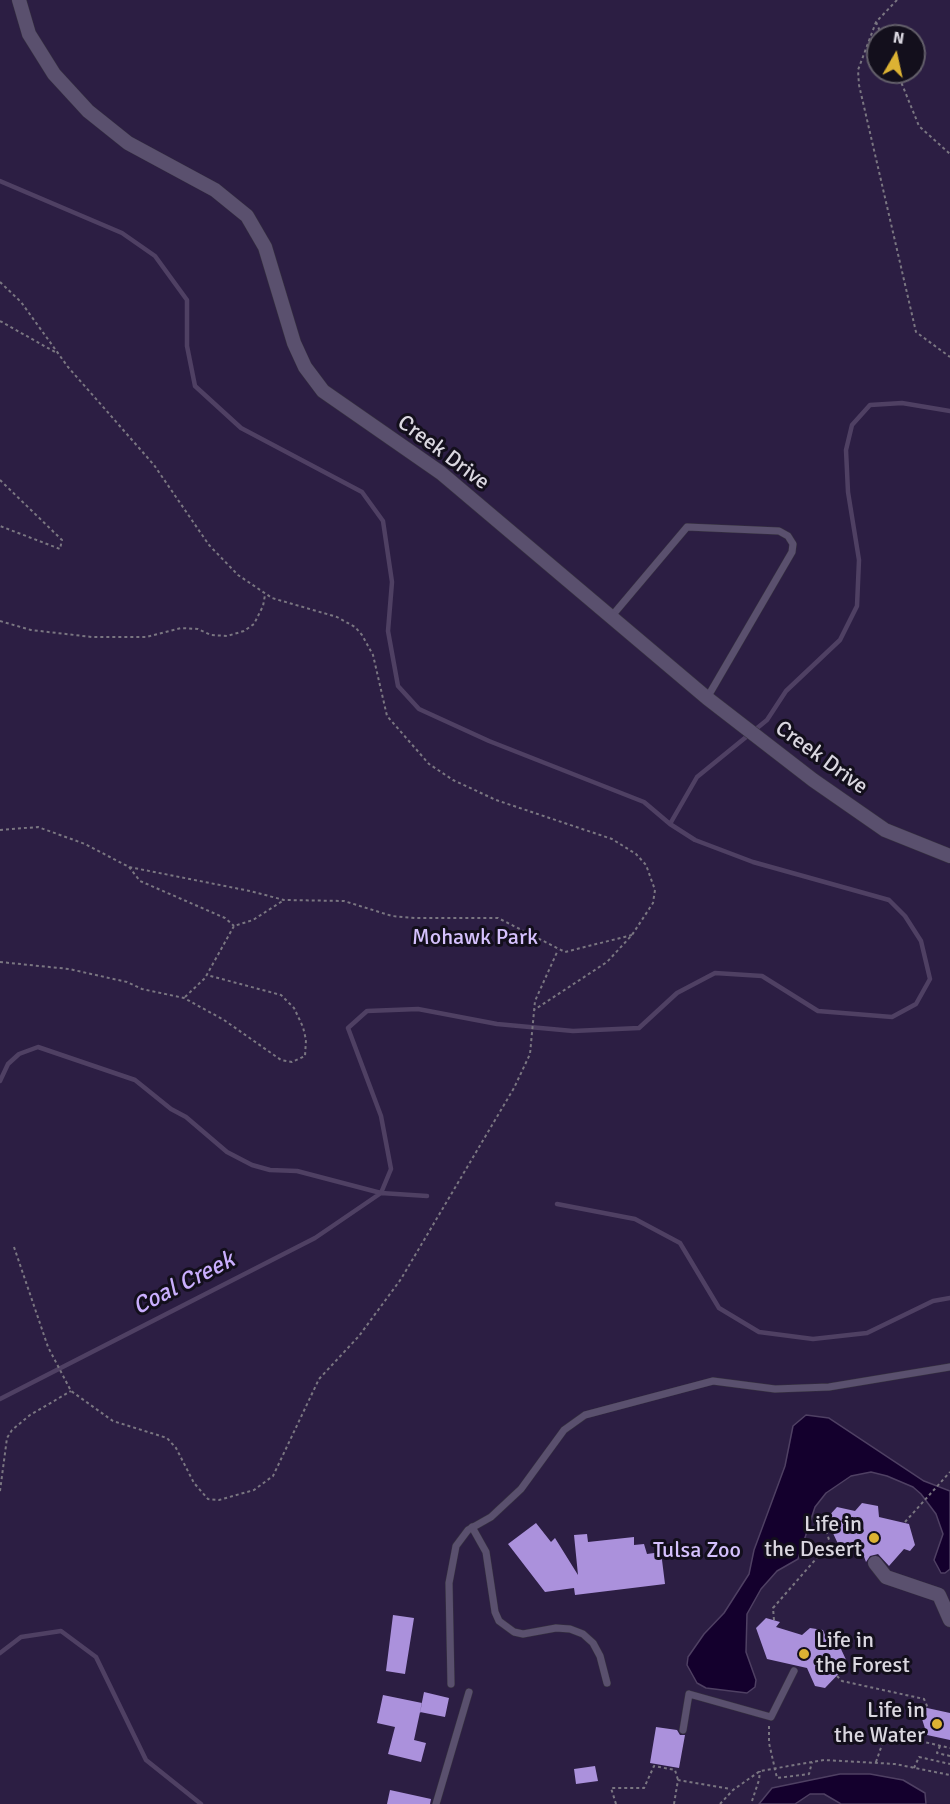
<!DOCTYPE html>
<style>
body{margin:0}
#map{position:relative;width:950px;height:1804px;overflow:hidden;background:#1d1825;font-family:Signika,sans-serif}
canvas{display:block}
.north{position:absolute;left:866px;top:24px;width:60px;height:60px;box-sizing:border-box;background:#130f1c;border:2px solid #635f6a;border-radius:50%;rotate:9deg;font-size:16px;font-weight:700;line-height:24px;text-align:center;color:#dad7e0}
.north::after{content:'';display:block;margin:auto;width:21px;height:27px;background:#dcb233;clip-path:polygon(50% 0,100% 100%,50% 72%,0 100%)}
</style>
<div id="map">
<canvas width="950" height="1804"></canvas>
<div class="north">N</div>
</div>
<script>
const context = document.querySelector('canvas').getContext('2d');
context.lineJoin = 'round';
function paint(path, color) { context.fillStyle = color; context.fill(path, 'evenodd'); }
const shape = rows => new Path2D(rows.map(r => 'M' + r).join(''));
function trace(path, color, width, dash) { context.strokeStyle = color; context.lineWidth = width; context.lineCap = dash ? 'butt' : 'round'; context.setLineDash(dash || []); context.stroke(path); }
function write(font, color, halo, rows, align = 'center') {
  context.font = font + ' Signika,sans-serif'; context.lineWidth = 6; context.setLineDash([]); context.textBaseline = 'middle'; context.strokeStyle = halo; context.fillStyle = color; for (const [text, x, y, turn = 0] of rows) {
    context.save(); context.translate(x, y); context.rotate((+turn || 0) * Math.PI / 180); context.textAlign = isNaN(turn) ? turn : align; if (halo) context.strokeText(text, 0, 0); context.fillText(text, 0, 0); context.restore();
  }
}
const green = shape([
 [0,0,950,0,950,1804,0,1804],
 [878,36,914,36,914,72,878,72]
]);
const water = shape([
 [806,1415,829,1418,924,1481,950,1491,950,1569,945,1573,941,1573,934,1560,943,1534,936,1514,921,1494,913,1487,887,1476,871,1472,851,1476,826,1493,815,1507,798,1559,777,1571,761,1589,747,1614,746,1652,756,1680,755,1687,747,1693,706,1688,697,1683,687,1665,688,1657,704,1634,724,1613,749,1574,754,1550,785,1466,793,1426,806,1415],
 [840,1774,870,1774,903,1780,925,1793,926,1804,841,1804,824,1794,810,1794,795,1804,759,1804,772,1788,840,1774]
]);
const stream = shape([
 [0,181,122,233,155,256,187,300,187,346,195,386,241,428,362,492,383,521,392,582,388,631,398,686,419,709,489,741,644,802,670,824,695,840,753,862,889,900,905,916,921,941,930,979,916,1004,892,1017,818,1011,762,976,715,973,677,993,639,1028,573,1031,497,1024,418,1009,367,1011,348,1028,381,1116,391,1169,381,1193],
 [670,824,697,777,767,720,786,691,840,640,857,606,859,560,848,492,846,450,852,425,870,405,902,403,950,411],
 [0,1081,8,1064,19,1054,38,1047,135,1080,171,1109,186,1117,227,1152,252,1165,270,1170,297,1171,381,1193,427,1196],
 [557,1204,635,1219,680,1243,719,1308,759,1332,813,1339,867,1333,933,1301,950,1298],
 [0,1399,315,1238,381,1193],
 [0,1653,21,1637,61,1631,96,1657,146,1760,201,1804]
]);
const building = shape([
 [862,1503,878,1506,879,1517,909,1524,915,1545,910,1551,904,1549,889,1566,878,1554,870,1556,866,1562,862,1551,839,1546,832,1531,842,1521,827,1518,837,1507,855,1511],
 [536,1523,551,1542,555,1538,578,1575,574,1535,587,1534,588,1542,634,1537,634,1545,644,1544,647,1554,661,1552,665,1584,575,1595,574,1588,545,1592,508,1544],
 [393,1615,414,1618,405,1674,386,1671],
 [766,1618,780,1622,776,1627,802,1635,810,1628,823,1630,829,1645,841,1649,848,1664,825,1688,815,1686,807,1668,767,1659,756,1628],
 [424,1692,449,1698,445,1717,420,1712],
 [383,1695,422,1703,414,1740,426,1743,421,1762,388,1754,395,1727,377,1723],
 [918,1706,950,1713,950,1740,927,1735],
 [656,1727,677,1730,680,1735,685,1735,679,1768,650,1763],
 [595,1766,598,1781,576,1784,574,1769],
 [390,1790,431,1799,430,1804,387,1804]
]);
const path = shape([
 [897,0,876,22,858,70,859,85,916,332,950,357],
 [876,22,882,36],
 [897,72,919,126,950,154],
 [0,282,21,302,68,367,154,465,209,545,238,575,272,598,337,617,355,627,362,635,373,655,387,716,429,764,453,780,496,800,612,839,636,854,646,865,655,890,653,903,632,935,607,962,534,1010],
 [0,321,55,352],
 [0,480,62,540,60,549,0,526],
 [0,621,31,630,92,637,146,637,181,628,198,629,211,635,227,636,244,631,254,624,263,606,265,595],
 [0,830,38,827,85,844,129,867,250,891,284,900,344,901,392,916,415,918,498,918,565,952,632,935],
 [129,867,140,881,225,918,234,926],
 [0,962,69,969,127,982,142,989,184,998,224,1020,281,1060,292,1062,305,1056,306,1040,303,1027,294,1008,281,995,207,975],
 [185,997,205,978,234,926,253,920,284,900],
 [14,1247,48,1347,71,1391,113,1421,167,1438,176,1448,194,1483,208,1499,219,1500,254,1490,273,1476,319,1379,359,1336,401,1279,514,1088,530,1054,535,1001,558,950],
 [0,1491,7,1438,12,1430,30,1415,71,1391],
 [905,1522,950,1472],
 [774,1620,773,1608,830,1543,826,1530,836,1520],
 [837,1676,842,1681,924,1699,928,1708],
 [769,1726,769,1743,777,1778,809,1774,812,1762],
 [940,1746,937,1753,950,1756],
 [876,1762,886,1733,950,1748],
 [914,1768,919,1757,950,1764],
 [752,1801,759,1780,760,1771],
 [616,1804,611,1788,644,1788,654,1766,675,1770,678,1780],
 [674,1804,678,1780,731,1789],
 [720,1804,733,1790,760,1771,824,1760,895,1764,950,1775]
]);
const lane = shape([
 [611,617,687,527,779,531,788,536,793,544,792,552,707,698],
 [472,1527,486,1552,495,1612,499,1621,514,1632,523,1634,556,1628,570,1629,583,1634,593,1643,600,1656,607,1683],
 [451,1684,449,1583,456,1546,468,1530,491,1517,521,1489,564,1430,585,1415,713,1381,775,1389,829,1387,950,1367],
 [683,1730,689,1694,771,1717,794,1671],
 [436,1804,469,1692]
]);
const street = shape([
 [19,0,29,34,54,74,88,111,128,143,215,190,247,216,265,247,294,343,305,367,323,391,441,473,707,698,813,780,885,830,950,856],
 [875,1563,886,1577,939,1595,950,1620]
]);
const markers = [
 [874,1538,6,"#dcb233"],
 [804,1654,6,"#dcb233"],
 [937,1724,6,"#dcb233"]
];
const streetNames = [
 ["Creek Drive",443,453,37],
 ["Creek Drive",821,758,36]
];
const parkNames = [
 ["Mohawk Park",475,938],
 ["Tulsa Zoo",697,1551]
];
const poiNames = [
 ["Life in",862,1525],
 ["the Desert",862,1550],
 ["Life in",816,1641,"left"],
 ["the Forest",816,1666,"left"],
 ["Life in",925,1711],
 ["the Water",925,1736]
];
const waterNames = [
 ["Coal Creek",184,1284,-27]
];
paint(green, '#2c1e43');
paint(water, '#14002d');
trace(water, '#4f4063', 1.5);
trace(stream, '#4f4063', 4.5);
paint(building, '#ab91dc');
trace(lane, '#37333f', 8);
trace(street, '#37333f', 15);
trace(path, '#7a7681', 2, [3, 3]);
trace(lane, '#5a506e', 7);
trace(street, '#5a506e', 14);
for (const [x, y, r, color] of markers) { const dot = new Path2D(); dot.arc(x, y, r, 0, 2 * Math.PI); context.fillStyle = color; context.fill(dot); trace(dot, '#130f1c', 2); }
write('22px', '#dad7e0', '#130f1c', streetNames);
write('22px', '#d5c1fd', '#130f1c', parkNames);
write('22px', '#dad7e0', '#130f1c', poiNames, 'right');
write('italic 24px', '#c9aefd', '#130f1c', waterNames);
</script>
